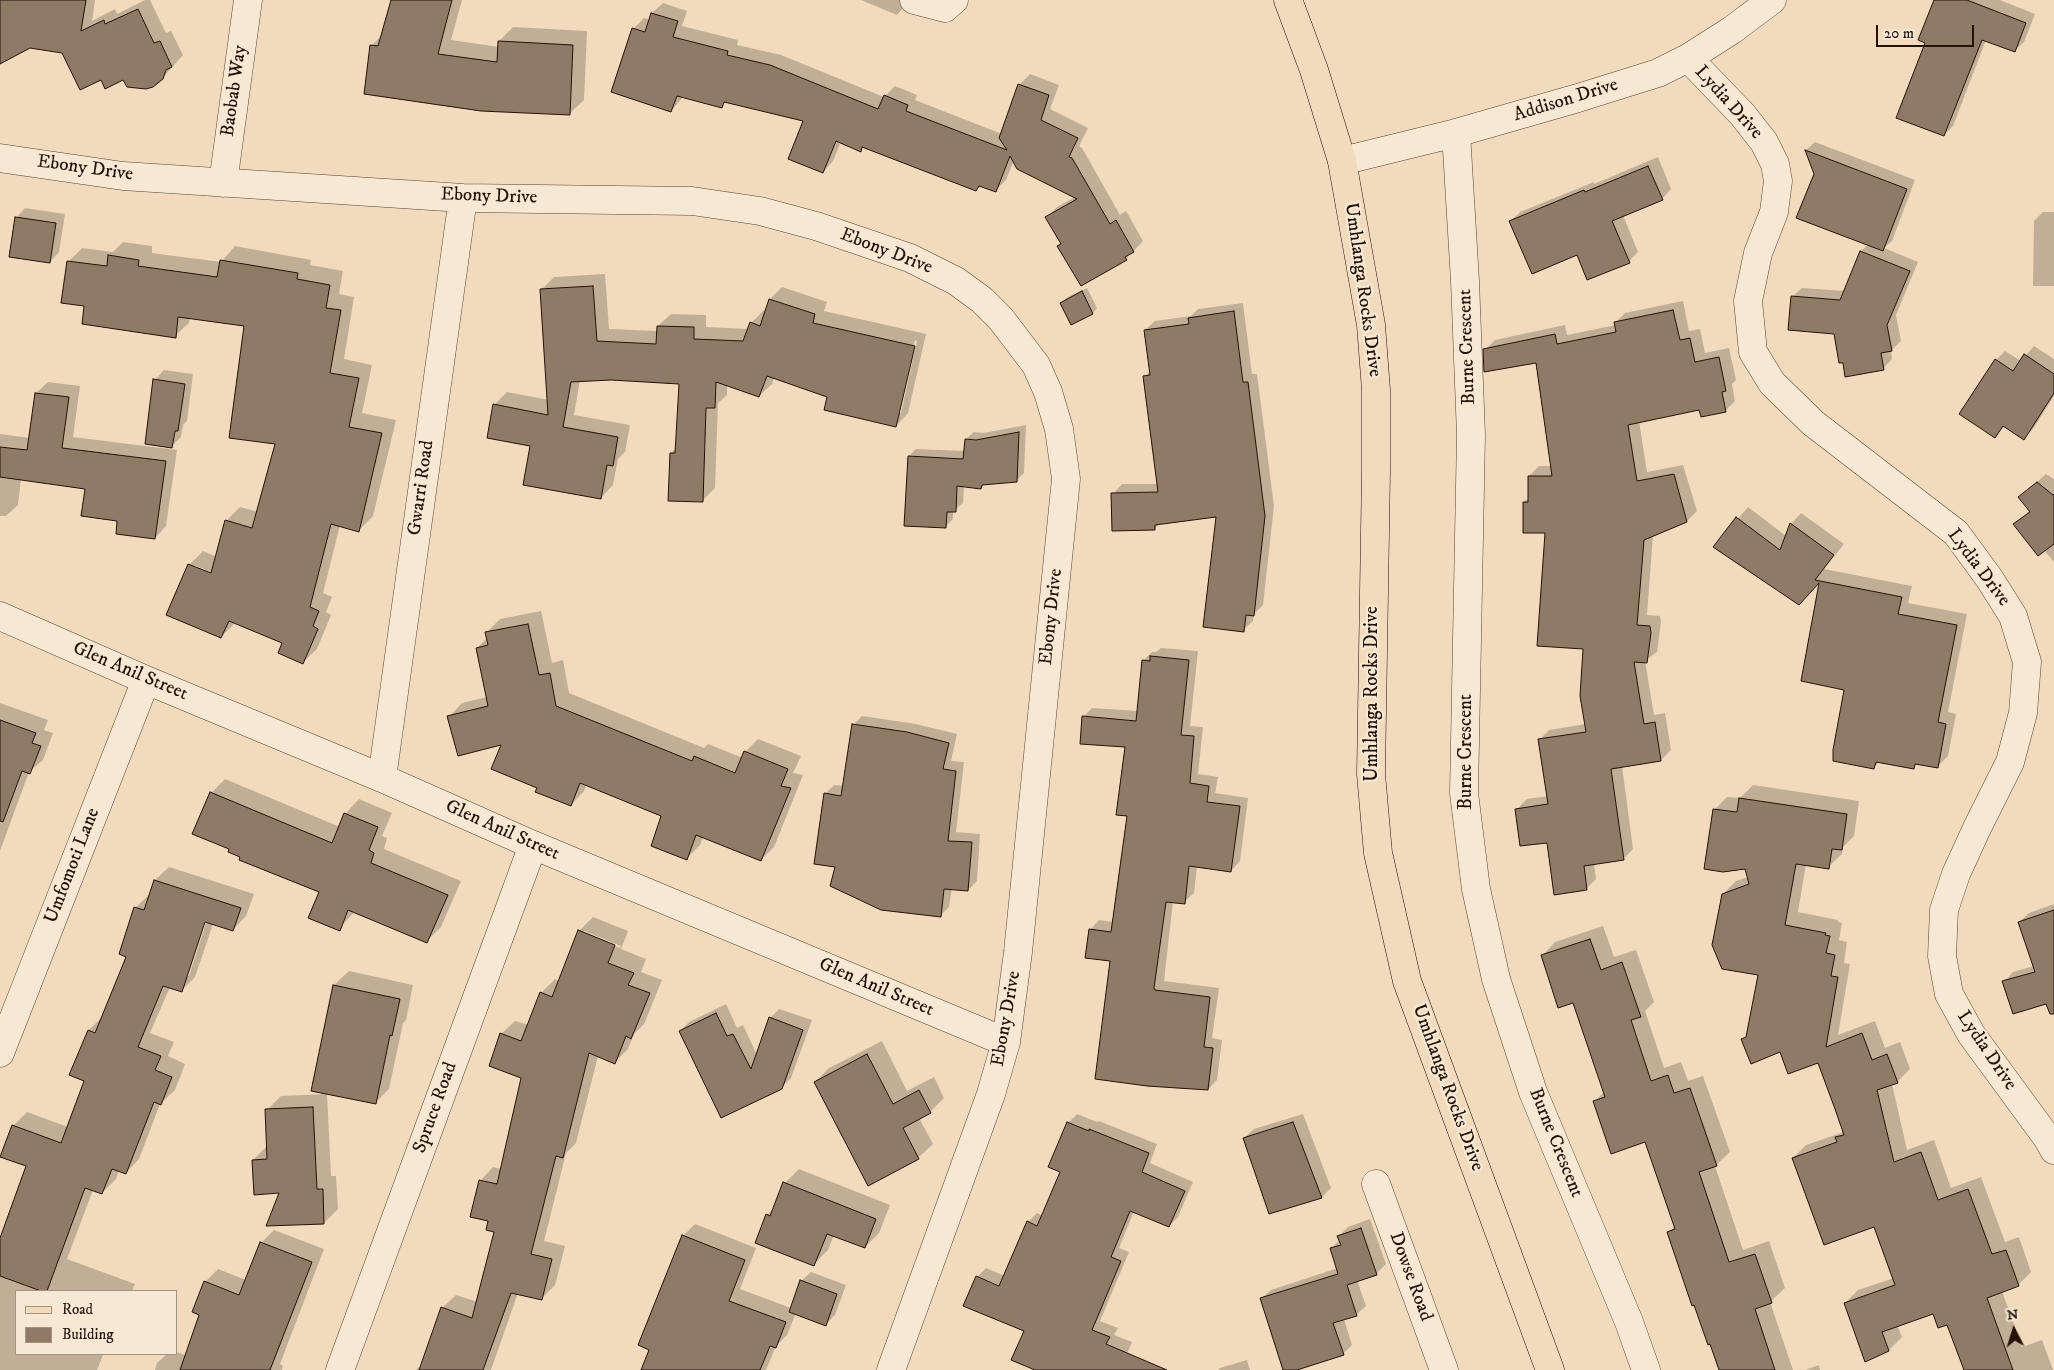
<!DOCTYPE html>
<style>
body{margin:0}
#map{position:relative;width:2054px;height:1370px;overflow:hidden;background:#f1dbbc;font-family:"IM FELL DW Pica",serif}
canvas{display:block}
.legend{position:absolute;left:15px;top:1290px;width:162px;height:65px;box-sizing:border-box;background:#f6e8d3;border:1px solid #a29282;margin:0;padding:6px 9px;list-style:none;font-size:15px;color:#241108}
.legend li{display:flex;align-items:center;gap:10px;height:25px}
.legend b{width:25px;border:1px solid #a29282}
.north{position:absolute;left:1989px;top:1305px;width:50px;height:50px;-webkit-text-stroke:4px #f6e8d3;paint-order:stroke;rotate:355deg;font-size:14px;font-weight:700;line-height:20px;text-align:center;color:#241108}
.north::after{content:'';display:block;margin:auto;width:18px;height:22px;background:#241108;clip-path:polygon(50% 0,100% 100%,50% 72%,0 100%)}
.scale{position:absolute;left:1876px;top:25px;width:98px;height:22px;box-sizing:border-box;border:2px solid #241108;border-top:0;padding-left:6px;font-size:15px;line-height:18px;white-space:nowrap;color:#241108;-webkit-text-stroke:4px #f6e8d3;paint-order:stroke}
</style>
<div id="map">
<canvas width="2054" height="1370"></canvas>
<ul class="legend">
<li><b style="height:6px;background:#f1dbbc"></b>Road</li>
<li><b style="height:14px;background:#8f7a66"></b>Building</li>
</ul>
<div class="north">N</div>
<div class="scale">20 m</div>
</div>
<script>
const context = document.querySelector('canvas').getContext('2d');
context.lineJoin = 'round';
function paint(path, color) { context.fillStyle = color; context.fill(path, 'evenodd'); }
const shape = rows => new Path2D(rows.map(r => 'M' + r).join(''));
function trace(path, color, width, dash) { context.strokeStyle = color; context.lineWidth = width; context.lineCap = dash ? 'butt' : 'round'; context.setLineDash(dash || []); context.stroke(path); }
function write(font, color, halo, rows, align = 'center') {
  context.font = font + ' "IM FELL DW Pica",serif'; context.lineWidth = 4.5; context.setLineDash([]); context.textBaseline = 'middle'; context.strokeStyle = halo; context.fillStyle = color; for (const [text, x, y, turn = 0] of rows) {
    context.save(); context.translate(x, y); context.rotate((+turn || 0) * Math.PI / 180); context.textAlign = isNaN(turn) ? turn : align; if (halo) context.strokeText(text, 0, 0); context.fillText(text, 0, 0); context.restore();
  }
}
const shadow = shape([
 [0,0,95,0,92,21,115,9,117,14,145,0,150,0,166,33,171,31,183,55,158,83,124,78,102,78,63,52,30,47,0,62],
 [392,0,462,0,451,40,499,47,499,41,513,27,587,31,584,100,569,114,372,45,383,34],
 [861,0,910,0,897,15],
 [1936,0,2000,0,2035,14,2024,42,2014,51,1986,40,1953,126,1944,135,1927,42],
 [663,3,687,11,682,26,738,40,737,45,781,55,884,97,895,86,917,95,915,100,1002,134,1019,85,1030,74,1059,85,1050,109,1088,128,1079,146,1082,148,1120,215,1126,211,1143,241,1126,259,1062,243,1047,217,1057,207,1075,197,1014,160,1006,180,995,191,981,185,976,190,864,147,861,150,841,142,833,161,823,172,805,120,727,101,722,106,683,97,671,111,633,29,644,18,650,20,652,13],
 [1815,142,1915,180,1892,241,1884,248,1918,262,1896,315,1901,341,1891,351,1892,359,1883,369,1844,361,1835,333,1792,297,1802,288,1845,291,1861,251,1869,244,1815,174,1806,150],
 [1658,157,1671,189,1662,199,1623,215,1638,252,1629,261,1577,254,1511,221,1520,212,1594,182,1594,184],
 [25,208,65,214,59,252,50,262,16,218],
 [2043,212,2054,212,2054,286,2033,286,2034,221],
 [123,242,152,246,152,253,221,262,235,246,311,260,310,265,343,271,339,294,354,297,344,359,372,365,362,413,396,420,373,516,359,530,340,525,323,593,332,597,326,612,331,615,317,649,303,662,283,643,236,622,221,637,189,565,203,551,217,557,226,521,240,507,258,512,276,443,246,325,190,317,189,323,175,336,85,305,68,262,82,248,113,252],
 [194,565,218,575,217,577,194,568],
 [605,274,609,329,658,331,658,326,671,314,706,315,706,327,749,329,751,323,764,310,766,311,770,299,782,287,827,302,824,311,926,334,908,413,896,426,828,396,774,377,772,384,759,396,727,384,727,395,718,403,715,488,702,501,671,453,676,448,680,383,611,378,580,380,574,415,630,425,625,452,618,459,613,485,601,498,531,445,495,404,507,392,549,400,541,290,554,277],
 [915,340,917,341,901,413,898,413],
 [1087,288,1097,308,1093,313,1072,323,1062,303,1066,298],
 [1683,301,1689,331,1700,329,1705,353,1729,348,1736,380,1732,384,1735,401,1725,411,1700,409,1639,421,1647,472,1683,465,1697,511,1687,521,1653,535,1647,615,1660,616,1661,622,1657,652,1645,661,1654,715,1665,713,1671,750,1661,760,1622,766,1633,849,1623,859,1594,863,1596,879,1586,889,1548,841,1517,809,1527,799,1548,796,1539,740,1549,730,1586,724,1584,648,1546,531,1524,502,1529,497,1529,476,1539,466,1552,466,1537,362,1485,350,1495,340,1565,325,1567,335,1616,325,1615,323,1625,313],
 [1243,303,1252,374,1257,374,1274,506,1263,605,1254,614,1253,621,1243,630,1217,516,1160,524,1154,529,1113,494,1122,484,1158,484,1145,376,1151,370,1145,330,1155,321,1191,316,1198,309],
 [2034,346,2054,359,2054,396,2033,429,2024,438,2005,426,1995,436,1996,360,2005,351,2021,361],
 [164,370,193,374,187,421,183,425,181,437,172,446,155,380],
 [48,382,80,386,73,437,177,450,166,526,155,538,119,520,86,488,21,479,18,505,6,516,0,516,0,434,30,438,36,393],
 [1026,425,1024,473,1017,480,985,483,981,487,964,486,963,503,953,511,953,519,945,527,909,456,916,449,965,451,966,439,974,432,984,433],
 [2046,474,2054,479,2054,562,2044,550,2015,524,2030,510,2020,497],
 [1748,507,1786,536,1791,524,1801,513,1844,544,1824,569,1912,586,1908,603,1967,614,1948,712,1956,714,1948,756,1937,767,1918,763,1913,768,1880,761,1874,767,1846,689,1802,680,1821,580,1809,593,1715,546],
 [541,611,552,663,563,660,569,693,704,748,708,744,743,758,745,752,758,739,801,756,793,773,803,775,774,847,761,860,703,837,700,845,687,858,663,815,587,784,584,791,571,805,539,787,503,743,449,717,462,703,487,697,477,648,487,638,486,633,500,619],
 [1161,648,1198,651,1190,726,1203,727,1198,774,1218,777,1215,793,1248,798,1240,861,1231,871,1197,866,1194,893,1184,902,1173,901,1164,981,1219,988,1212,1038,1222,1040,1217,1080,1208,1089,1090,930,1099,920,1114,922,1128,815,1127,746,1083,717,1092,708,1138,711,1143,661,1152,652,1156,652],
 [0,703,48,720,44,730,53,733,43,760,29,772,0,851],
 [862,716,916,724,957,734,951,761,964,762,956,832,980,834,977,881,968,890,952,888,949,907,940,916,837,866,825,794,834,785,844,786,853,725],
 [225,779,340,827,345,814,359,799,392,813,382,836,387,838,384,849,461,881,441,927,427,941,355,911,339,929,320,891,242,856,230,849,211,793],
 [1753,785,1859,801,1854,836,1843,847,1842,854,1828,867,1806,864,1798,912,1838,920,1838,922,1842,923,1839,940,1847,942,1844,963,1850,964,1838,1035,1875,1021,1885,1048,1900,1042,1910,1069,1897,1082,1892,1084,1907,1150,1934,1140,1951,1188,1981,1177,2005,1242,2019,1237,2031,1272,2018,1285,2002,1291,2022,1347,2042,1340,2053,1370,1962,1370,1965,1369,1948,1323,1933,1313,1897,1325,1902,1337,1889,1350,1845,1303,1858,1290,1894,1278,1875,1226,1793,1158,1806,1145,1841,1133,1844,1130,1819,1062,1743,1039,1748,1034,1759,974,1723,894,1736,881,1748,877,1746,867,1714,810,1727,797,1740,798],
 [169,867,254,894,246,916,233,930,213,924,195,977,181,991,170,987,150,1033,174,1042,168,1056,185,1064,175,1090,160,1104,139,1159,126,1173,119,1170,116,1179,102,1193,93,1190,67,1259,135,1284,132,1291,16,1291,16,1354,103,1355,97,1370,0,1370,0,1242,28,1166,13,1126,27,1112,68,1127,86,1081,71,1075,89,1030,103,1016,128,956,135,908,150,894,155,880],
 [206,916,208,917,189,976,186,976],
 [2054,904,2054,1000,2004,982,2013,972,2034,966,2019,922,2029,913],
 [593,917,628,931,621,949,646,959,641,972,662,980,644,1024,634,1034,628,1049,615,1062,598,1056,576,1143,566,1153,544,1241,565,1246,555,1285,542,1298,518,1293,491,1370,416,1370,419,1367,421,1368,442,1308,456,1295,478,1302,495,1231,490,1220,480,1181,493,1167,502,1169,522,1077,501,1034,515,1021,529,1025,541,993,555,979,559,981,579,931],
 [584,931,621,946,620,948,584,934],
 [1603,926,1614,957,1636,950,1654,1002,1645,1011,1664,1068,1681,1062,1688,1081,1703,1076,1730,1152,1715,1166,1743,1250,1769,1241,1785,1288,1770,1302,1793,1370,1721,1370,1668,1233,1675,1226,1646,1141,1595,1101,1605,1091,1573,1002,1542,956,1555,942],
 [349,971,413,985,406,1020,403,1023,389,1089,375,1103,334,985],
 [726,1004,737,1028,743,1025,757,1055,770,1018,779,1009,812,1020,791,1078,781,1088,680,1031,689,1022],
 [882,1041,907,1091,934,1077,944,1098,930,1112,919,1118,933,1144,918,1158,868,1184,815,1082,829,1068],
 [327,1094,331,1176,336,1176,338,1209,324,1223,281,1192,253,1160,268,1145,267,1110,281,1096],
 [1077,1114,1097,1122,1099,1121,1157,1144,1150,1163,1193,1182,1178,1217,1169,1226,1134,1211,1119,1248,1129,1252,1100,1321,1118,1328,1114,1335,1132,1342,1120,1370,1039,1370,1025,1330,977,1277,986,1268,1005,1276,1028,1222,1037,1213,1043,1216,1062,1172,1068,1123],
 [979,1277,1006,1288,1005,1290,979,1279],
 [1303,1114,1331,1188,1322,1197,1244,1138,1254,1129],
 [799,1169,890,1205,879,1233,865,1247,834,1235,828,1250,814,1264,767,1215,775,1207,785,1183],
 [1370,1219,1386,1264,1376,1274,1357,1280,1366,1306,1356,1315,1344,1319,1352,1345,1343,1354,1293,1370,1284,1370,1261,1299,1271,1290,1338,1268,1331,1249,1340,1239,1339,1236,1348,1227],
 [695,1224,756,1248,740,1289,791,1308,801,1281,811,1272,846,1285,835,1315,826,1324,796,1313,787,1335,776,1346,766,1370,642,1370,651,1349,683,1236],
 [274,1230,324,1249,280,1364,283,1366,282,1370,155,1370,157,1363,167,1354,176,1354,176,1352,186,1355,200,1314,205,1282,218,1269,246,1280,261,1243],
 [1247,1360,1250,1370,1218,1370,1220,1368],
 [1819,1365,1820,1370,1805,1370]
]);
const building = shape([
 [0,0,86,0,81,31,104,20,105,24,138,9,154,43,160,41,172,67,166,70,163,79,153,87,146,89,127,87,123,80,105,89,101,80,80,90,62,53,30,48,0,64,0,0],
 [391,0,452,0,438,54,497,62,498,41,573,45,570,115,481,111,364,94,370,45,378,46,391,0],
 [1934,0,1967,0,2026,23,2015,52,1982,40,1944,136,1896,118,1925,43,1918,40,1934,0],
 [651,13,678,21,673,37,728,51,727,55,770,65,878,109,884,95,908,105,906,111,1007,150,999,138,1018,84,1049,95,1041,120,1078,138,1069,157,1072,158,1110,224,1116,220,1134,252,1125,257,1127,260,1081,286,1057,246,1061,244,1045,217,1077,199,1017,169,1010,156,996,192,979,186,976,191,862,147,861,152,836,141,823,173,788,159,803,121,724,102,722,108,677,96,671,112,611,92,632,28,645,32,651,13],
 [1805,150,1907,189,1883,251,1796,218,1814,174,1805,150],
 [1648,166,1663,200,1612,221,1630,263,1587,280,1577,255,1532,274,1509,221,1584,190,1585,192,1648,166],
 [15,217,56,223,50,263,9,257,15,217],
 [1860,251,1910,271,1887,325,1892,351,1881,353,1884,370,1845,377,1843,363,1839,363,1834,334,1788,330,1791,296,1840,300,1860,251],
 [108,255,139,260,138,266,217,277,220,260,298,273,297,279,330,285,326,308,341,310,330,373,359,378,349,427,382,433,359,532,331,524,310,607,319,611,313,626,318,629,303,664,278,653,282,643,229,621,221,638,166,615,188,564,211,573,225,520,252,528,275,444,229,438,244,326,178,317,176,338,82,324,84,306,61,303,67,261,107,266,108,255],
 [593,286,597,341,656,344,657,326,694,327,694,339,743,341,750,322,760,326,769,299,815,314,813,323,915,346,896,427,824,410,827,397,767,376,759,397,716,382,715,408,706,408,703,502,668,501,670,453,675,453,679,384,611,380,571,382,563,427,618,437,613,466,607,465,601,499,523,485,530,446,487,438,493,404,548,415,540,289,593,286],
 [1082,291,1093,314,1071,325,1060,303,1082,291],
 [1673,310,1680,340,1690,338,1695,362,1719,357,1726,391,1722,392,1726,412,1701,417,1699,410,1628,425,1637,481,1674,474,1687,522,1644,540,1637,625,1650,626,1651,633,1647,663,1634,662,1644,724,1655,722,1661,761,1611,769,1624,860,1584,866,1587,890,1554,895,1547,843,1520,846,1515,809,1548,804,1538,739,1586,732,1580,696,1583,649,1537,646,1545,533,1523,533,1523,502,1528,502,1528,476,1552,476,1536,363,1484,372,1483,349,1555,334,1557,344,1616,332,1614,322,1673,310],
 [1234,311,1243,382,1248,382,1265,516,1254,616,1246,615,1244,632,1203,627,1216,517,1155,525,1155,530,1112,531,1111,493,1158,492,1143,376,1150,375,1144,330,1189,324,1188,318,1234,311],
 [2024,354,2054,374,2054,393,2024,440,2003,426,1995,438,1959,414,1995,359,2013,371,2024,354],
 [153,379,185,384,178,431,175,431,172,448,145,444,153,379],
 [35,393,69,397,62,448,166,461,155,539,116,534,117,521,81,516,85,489,0,477,0,447,27,450,35,393],
 [1019,432,1017,482,982,485,981,489,957,486,956,512,947,512,946,528,904,526,908,456,963,459,965,439,976,440,1019,432],
 [2037,482,2053,495,2054,494,2054,544,2038,556,2013,524,2030,512,2018,497,2037,482],
 [1736,517,1780,550,1790,523,1834,555,1815,580,1902,597,1898,614,1957,625,1938,722,1946,724,1938,768,1915,764,1914,769,1876,762,1874,769,1833,761,1833,750,1844,690,1801,681,1819,583,1799,605,1713,547,1736,517],
 [528,624,539,675,550,673,556,706,692,761,694,756,735,773,744,751,788,769,781,786,791,788,761,861,696,835,687,860,651,846,661,816,580,783,571,806,535,792,537,788,491,769,501,745,458,756,447,716,488,706,476,648,488,645,485,632,528,624],
 [1150,656,1189,660,1181,735,1194,736,1190,783,1209,786,1207,802,1240,806,1231,872,1189,866,1185,904,1166,902,1154,988,1155,990,1210,997,1204,1047,1213,1048,1208,1090,1147,1086,1095,1079,1110,961,1085,958,1089,929,1111,932,1127,816,1116,815,1125,747,1080,744,1082,716,1136,721,1142,660,1150,661,1150,656],
 [0,720,36,733,32,743,41,746,30,774,22,771,3,822,0,821,0,720],
 [852,724,907,732,949,743,943,769,956,771,948,841,972,842,968,891,944,889,941,917,881,910,830,886,835,867,814,864,824,793,841,796,852,724],
 [210,792,332,843,344,813,378,827,369,850,374,853,371,863,448,895,427,943,348,910,340,931,308,918,319,892,239,860,240,857,228,852,229,849,192,834,210,792],
 [1739,798,1847,814,1842,850,1832,849,1829,869,1796,864,1785,925,1826,933,1825,935,1830,936,1826,953,1835,955,1831,976,1838,977,1826,1047,1862,1033,1872,1060,1887,1054,1898,1083,1877,1090,1894,1162,1921,1152,1938,1200,1968,1189,1992,1254,2006,1250,2019,1286,1987,1298,2013,1370,1964,1370,1947,1325,1938,1328,1933,1314,1882,1332,1889,1351,1865,1362,1844,1303,1895,1285,1874,1227,1824,1245,1792,1158,1837,1142,1835,1137,1844,1135,1835,1109,1818,1063,1788,1074,1780,1052,1751,1064,1741,1039,1746,1037,1758,975,1722,969,1712,945,1722,894,1749,884,1745,869,1723,872,1704,869,1713,809,1737,812,1739,798],
 [154,880,241,908,233,931,205,922,182,992,163,986,138,1047,161,1056,155,1070,172,1077,161,1105,154,1102,126,1174,112,1169,102,1194,85,1188,47,1291,41,1291,0,1276,0,1238,26,1166,0,1157,12,1125,61,1143,84,1081,69,1075,88,1030,95,1033,126,957,119,954,134,907,144,910,154,880],
 [2054,910,2054,1014,2050,1014,2046,1004,2013,1014,2002,981,2035,972,2018,922,2054,910],
 [578,930,615,945,608,963,634,973,628,985,650,993,631,1039,626,1036,615,1064,589,1053,563,1158,556,1156,531,1254,552,1259,542,1300,511,1293,483,1370,419,1370,441,1307,472,1318,494,1232,486,1230,488,1221,470,1217,479,1180,497,1184,521,1078,489,1066,500,1033,521,1041,540,992,552,997,578,930],
 [1590,939,1601,970,1622,962,1641,1017,1631,1020,1651,1081,1668,1075,1674,1093,1690,1088,1717,1166,1699,1172,1729,1262,1755,1254,1772,1303,1755,1309,1775,1370,1719,1370,1710,1344,1708,1345,1694,1305,1692,1306,1667,1232,1675,1229,1645,1142,1611,1154,1593,1101,1605,1097,1573,1003,1558,1008,1541,955,1590,939],
 [333,985,400,999,392,1036,390,1035,376,1104,311,1091,333,985],
 [716,1013,727,1036,733,1034,751,1069,769,1017,803,1030,782,1089,721,1118,679,1031,716,1013],
 [867,1054,893,1104,919,1090,931,1113,903,1128,919,1159,868,1186,814,1082,867,1054],
 [313,1107,317,1189,323,1189,324,1224,266,1226,279,1193,254,1195,252,1160,267,1159,265,1109,313,1107],
 [1067,1122,1089,1131,1089,1129,1149,1153,1142,1172,1185,1191,1169,1227,1130,1211,1111,1257,1121,1261,1092,1330,1110,1337,1106,1344,1167,1370,1035,1370,1011,1360,1024,1331,963,1306,976,1276,999,1286,1027,1221,1037,1226,1060,1172,1048,1167,1067,1122],
 [1293,1122,1322,1198,1269,1214,1243,1138,1293,1122],
 [783,1182,876,1219,865,1248,827,1234,814,1266,755,1243,766,1214,770,1216,783,1182],
 [1361,1228,1377,1275,1347,1285,1357,1316,1333,1323,1344,1355,1297,1370,1283,1370,1260,1298,1338,1274,1330,1248,1341,1245,1337,1236,1361,1228],
 [682,1235,745,1260,729,1301,786,1322,776,1348,770,1346,760,1370,641,1370,649,1350,638,1345,682,1235],
 [260,1242,312,1262,270,1370,180,1370,199,1315,192,1312,204,1281,239,1295,260,1242],
 [800,1280,837,1294,826,1326,789,1312,800,1280]
]);
const minor = shape([
 [914,0,945,8,954,0],
 [1688,58,1742,114,1764,142,1775,164,1778,181,1774,212,1758,253,1748,301,1753,352,1772,383,1813,423,1956,533,1989,578,2013,616,2027,662,2023,713,2010,762,1977,828,1956,874,1944,910,1942,956,1949,994,1971,1034,2048,1139,2054,1150],
 [1456,133,1465,281,1471,435,1464,793,1476,889,1496,979,1533,1092,1629,1322,1646,1370],
 [0,158,123,176,463,198,692,201,760,211,816,226,910,258,956,281,982,300,1001,319,1036,365,1048,392,1059,429,1066,479,1018,952,1006,1042,991,1094,891,1370],
 [1342,161,1456,133,1578,98,1658,73,1688,58,1732,30,1772,0],
 [223,183,248,0],
 [0,616,146,680,382,778,533,845,1006,1042],
 [382,778,463,198],
 [0,1053,146,680],
 [1376,1184,1444,1370],
 [340,1370,533,845]
]);
const major = shape([
 [1288,0,1314,70,1342,161,1371,325,1376,390,1376,471,1371,774,1378,853,1407,981,1550,1370]
]);
const streetNames = [
 ["Baobab Way",235,91,-82],
 ["Addison Drive",1566,101,-17],
 ["Lydia Drive",1728,103,48],
 ["Ebony Drive",85,169,8],
 ["Ebony Drive",489,197,2],
 ["Ebony Drive",886,252,21],
 ["Umhlanga Rocks Drive",1362,290,82],
 ["Burne Crescent",1468,347,-92],
 ["Gwarri Road",422,488,-82],
 ["Lydia Drive",1978,568,53],
 ["Ebony Drive",1052,617,-84],
 ["Glen Anil Street",130,672,23],
 ["Umhlanga Rocks Drive",1373,694,-90],
 ["Burne Crescent",1467,752,-90],
 ["Glen Anil Street",502,831,24],
 ["Umfomoti Lane",73,866,-69],
 ["Glen Anil Street",876,988,23],
 ["Ebony Drive",1007,1019,-80],
 ["Lydia Drive",1986,1051,56],
 ["Umhlanga Rocks Drive",1447,1088,70],
 ["Spruce Road",436,1108,-70],
 ["Burne Crescent",1555,1143,68],
 ["Dowse Road",1410,1277,70]
];
paint(shadow, '#0003');
paint(building, '#8f7a66');
trace(building, '#241108', 1);
trace(minor, '#574435', 29);
trace(major, '#241108', 29);
trace(minor, '#f6e8d3', 28);
trace(major, '#f1dbbc', 28);
write('19px', '#241108', '#f6e8d3', streetNames);
</script>
